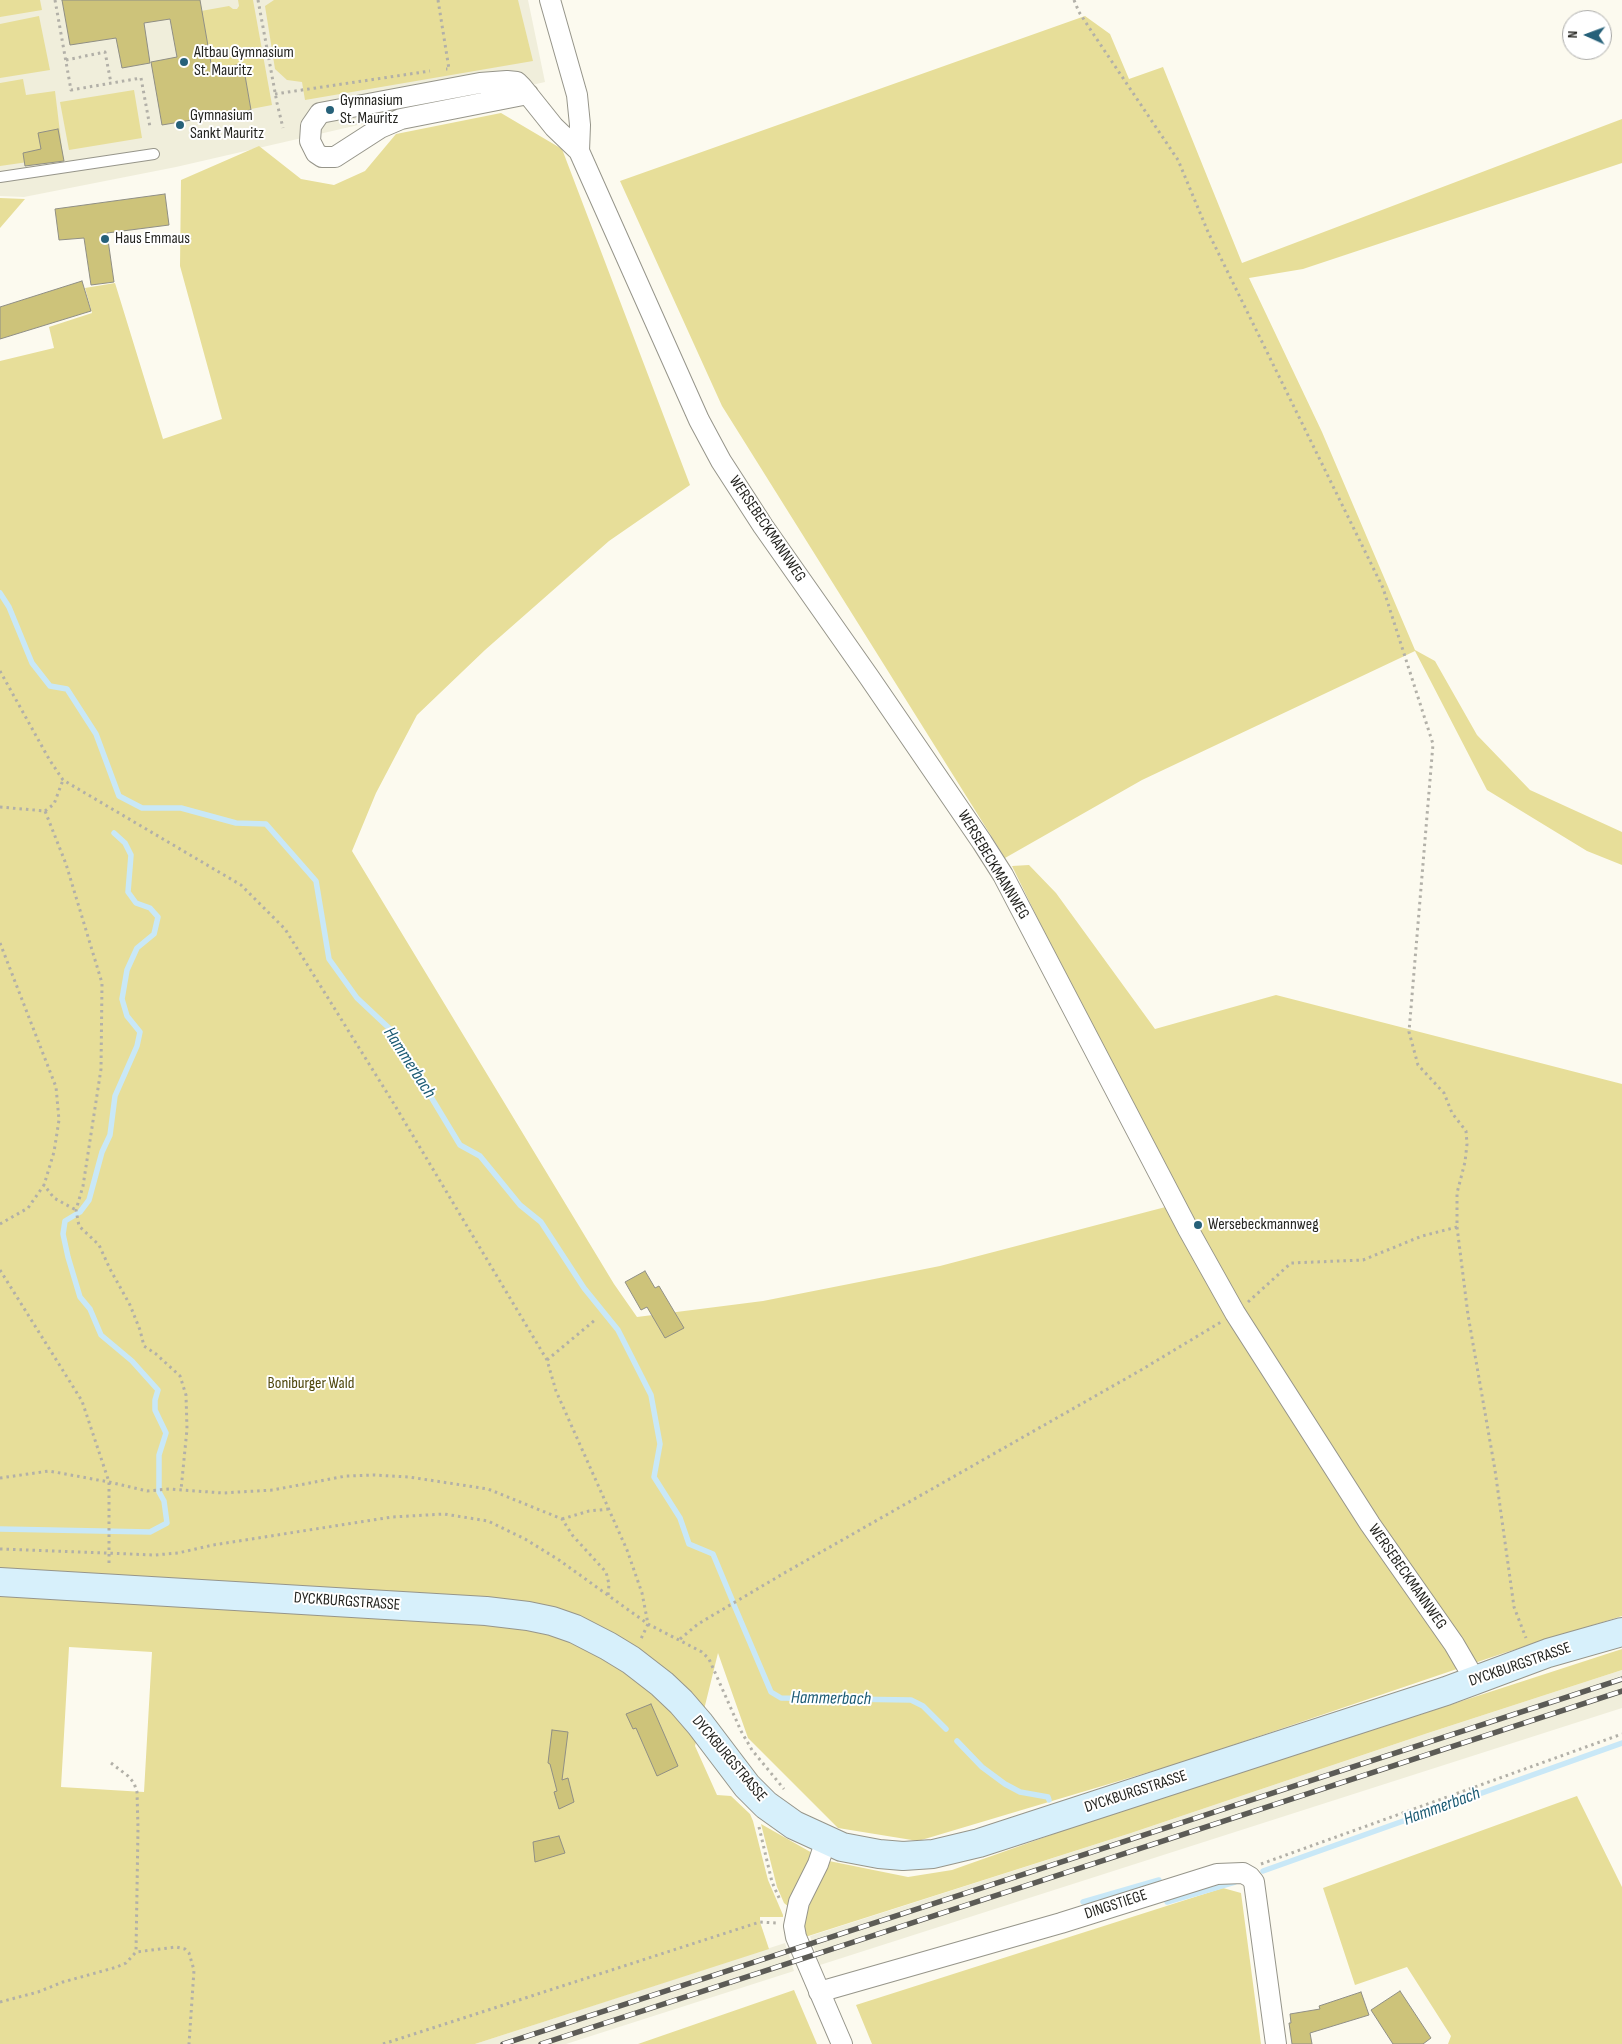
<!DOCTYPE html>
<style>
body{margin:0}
#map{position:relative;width:1622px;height:2044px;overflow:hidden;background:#fcfaef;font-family:"Sofia Sans Condensed",sans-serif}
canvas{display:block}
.north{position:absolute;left:1562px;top:10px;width:50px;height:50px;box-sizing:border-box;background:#fff;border:1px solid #a8a8a6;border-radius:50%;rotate:272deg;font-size:14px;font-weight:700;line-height:20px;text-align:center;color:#252521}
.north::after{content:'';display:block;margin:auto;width:18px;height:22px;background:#266179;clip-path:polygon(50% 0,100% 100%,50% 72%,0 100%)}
</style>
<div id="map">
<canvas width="1622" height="2044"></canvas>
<div class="north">N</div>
</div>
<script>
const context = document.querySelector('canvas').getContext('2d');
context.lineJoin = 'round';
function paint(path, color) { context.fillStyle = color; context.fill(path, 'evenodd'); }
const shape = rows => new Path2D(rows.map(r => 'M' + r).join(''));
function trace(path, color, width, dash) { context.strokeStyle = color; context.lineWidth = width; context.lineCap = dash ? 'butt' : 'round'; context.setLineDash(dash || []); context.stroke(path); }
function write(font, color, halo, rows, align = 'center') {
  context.font = font + ' "Sofia Sans Condensed",sans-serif'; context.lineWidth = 4; context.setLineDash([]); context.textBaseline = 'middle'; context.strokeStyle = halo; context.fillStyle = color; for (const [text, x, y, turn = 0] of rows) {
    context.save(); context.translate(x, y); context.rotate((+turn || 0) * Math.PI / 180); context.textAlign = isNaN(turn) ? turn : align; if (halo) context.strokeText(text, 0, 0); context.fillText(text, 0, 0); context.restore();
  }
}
const built = shape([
 [0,0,528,0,545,82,176,167,24,197,0,196],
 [1622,1670,1622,1708,820,1965,810,1936,1131,1833,1428,1733],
 [785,1943,794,1971,566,2044,475,2044]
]);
const green = shape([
 [0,0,40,0,42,10,0,17],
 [238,0,253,0,272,105,251,109,243,64,211,70,201,11,229,6,233,9,237,9,239,6],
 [274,0,518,0,533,61,305,100,302,82,287,80,275,69,265,6],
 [39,16,50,70,0,78,0,24],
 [1085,16,1110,34,1129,79,1163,67,1242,263,1622,119,1622,163,1303,269,1249,278,1322,432,1415,650,1435,661,1477,735,1530,790,1622,832,1622,865,1587,851,1487,790,1415,651,1142,780,1005,858,722,406,620,181],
 [23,79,26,95,55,91,63,157,0,166,0,83],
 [134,90,142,138,69,150,60,102],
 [501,113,562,149,690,485,609,541,485,650,417,715,376,793,352,851,614,1284,637,1317,763,1301,940,1266,1177,1204,1012,866,1029,865,1056,893,1155,1029,1276,995,1622,1084,1622,1616,1504,1653,1186,1761,918,1841,838,1828,748,1738,718,1653,695,1746,717,1795,731,1796,750,1814,753,1821,768,1880,783,1915,783,1917,760,1917,760,1922,769,1949,475,2044,0,2044,0,361,54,348,49,327,92,313,85,288,115,283,163,439,222,419,180,266,181,180,259,146,301,179,334,185,365,171,396,134],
 [69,1647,152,1652,144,1792,61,1787],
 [0,198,25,199,0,228],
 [1622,1649,1622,1670,1428,1733,1131,1833,802,1938,802,1929,812,1897,829,1861,908,1877,952,1870,1065,1830],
 [1577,1796,1622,1887,1622,2044,1448,2044,1451,2036,1407,1967,1355,1985,1323,1888],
 [761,1824,814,1854,790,1908,784,1903,777,1887],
 [1223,1888,1241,1893,1261,2044,872,2044,856,2005],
 [794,1990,817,2044,638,2044]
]);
const stream = shape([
 [0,593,9,607,32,663,50,686,67,689,96,734,119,796,142,808,181,808,236,823,266,824,316,881,329,959,357,998,390,1029,460,1145,480,1156,520,1205,541,1222,584,1288,618,1330,651,1395,660,1444,654,1477,680,1518,689,1544,713,1554,733,1602],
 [0,1529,150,1532,167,1523,164,1501,159,1492,159,1455,166,1433,155,1410,155,1400,158,1390,132,1361,101,1335,90,1309,80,1297,68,1257,63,1234,65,1221,80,1212,89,1200,102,1152,110,1135,115,1096,137,1046,140,1032,127,1016,122,999,127,970,137,948,154,934,158,917,150,908,136,903,128,892,131,855,125,843,114,833],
 [734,1605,771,1692,781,1698,911,1700,923,1706,946,1729],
 [957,1741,982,1767,1005,1784,1020,1792,1048,1797,1049,1800],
 [1263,1871,1622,1743],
 [1083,1902,1159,1880],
 [1167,1902,1235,1882]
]);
const building = shape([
 [62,0,200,0,212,69,243,64,251,110,162,125,151,62,177,57,170,19,144,23,150,63,122,68,116,38,70,45,62,0],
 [58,129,64,161,25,166,23,153,41,149,38,133,58,129],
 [165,194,169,225,107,233,114,282,91,285,84,238,59,240,55,209,165,194],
 [82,281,91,311,0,339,0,307,82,281],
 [645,1271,655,1288,659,1286,684,1328,665,1338,647,1307,641,1310,625,1282,645,1271],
 [651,1704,678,1766,657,1776,636,1728,633,1729,626,1714,651,1704],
 [552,1730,568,1732,562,1780,568,1778,574,1802,559,1809,554,1792,557,1791,550,1764,548,1763,552,1730],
 [559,1836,565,1853,535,1862,533,1842,559,1836],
 [1400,1991,1431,2038,1423,2044,1393,2044,1371,2010,1400,1991],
 [1361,1992,1369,2015,1310,2033,1312,2044,1292,2044,1289,2023,1291,2023,1290,2014,1320,2009,1319,2006,1361,1992]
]);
const path = shape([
 [55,0,71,90,141,78,150,127],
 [258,0,277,103,283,128],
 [438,0,449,69,446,69],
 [1074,0,1079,12,1092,32,1178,160,1208,232,1383,588,1433,744,1409,1032,1418,1065,1444,1093,1452,1113,1466,1131,1467,1144,1465,1162,1457,1193,1457,1227,1468,1315,1495,1470,1514,1607,1526,1638],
 [66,60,105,52,111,83],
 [275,94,430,71],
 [0,671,49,759,63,780,241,885,285,929,394,1104,547,1360,556,1391,627,1550,642,1593,648,1624,640,1641],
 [0,807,45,811,66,864,102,983,101,1069,83,1186,76,1210,79,1226,99,1245,110,1269,130,1305,140,1330,144,1346,156,1354,180,1376,186,1395,187,1429,181,1490],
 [45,811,54,804,63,780],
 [0,943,56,1087,59,1120,54,1152,44,1185],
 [0,1224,28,1208,44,1185,54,1198,76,1210],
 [0,1270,82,1401,109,1482,109,1566],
 [1248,1302,1291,1263,1363,1260,1422,1236,1457,1227],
 [547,1360,595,1320],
 [0,1478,49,1471,109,1482,147,1491,169,1489,223,1493,273,1490,346,1476,375,1475,409,1477,488,1489,562,1519,573,1536,606,1572,609,1584,608,1596],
 [562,1519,589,1511,609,1509],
 [0,1549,155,1555,178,1553,213,1545,392,1517,444,1514,488,1521,525,1539,559,1560,648,1624,702,1652,709,1659,741,1731,752,1750,784,1789],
 [680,1639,698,1624,786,1572,1141,1370,1221,1322],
 [111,1763,128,1776,134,1783,137,1792,138,1828,136,1952],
 [759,1827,772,1882,780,1900],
 [1261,1864,1622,1734],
 [0,2002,38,1992,63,1982,117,1967,126,1963,136,1952,176,1947,185,1949,189,1953,194,1970,189,2044],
 [383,2044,760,1922,776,1923]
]);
const lane = shape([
 [0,177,154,154]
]);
const street = shape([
 [550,0,577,95,580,125,579,151,699,420,721,461,763,526,869,677,982,842,1003,875,1188,1229,1235,1313,1370,1524,1454,1644,1475,1680],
 [528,94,401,119,380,128,335,157,322,157,316,153,310,141,311,126,320,113,480,83,507,81,517,82,522,87,554,127,579,151],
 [826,1840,818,1864,799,1902,794,1926,796,1937,842,2044],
 [819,1992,1061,1923,1217,1874,1243,1873,1250,1877,1254,1882,1276,2044]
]);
const secondary = shape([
 [0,1582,486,1611,528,1616,552,1621,575,1629,608,1646,631,1660,662,1684,681,1702,700,1724,747,1786,766,1805,794,1825,842,1847,879,1854,903,1856,933,1854,979,1843,1446,1691,1548,1653,1622,1632]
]);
const rail = shape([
 [503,2044,1622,1679],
 [541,2044,1622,1691]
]);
const markers = [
 [184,62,5,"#266179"],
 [330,110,5,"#266179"],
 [180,125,5,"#266179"],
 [105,239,5,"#266179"],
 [1198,1225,5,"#266179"]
];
const poiNames = [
 ["Altbau Gymnasium",194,53],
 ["St. Mauritz",194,71],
 ["Gymnasium",340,101],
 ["St. Mauritz",340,119],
 ["Gymnasium",190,116],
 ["Sankt Mauritz",190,134],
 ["Haus Emmaus",115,239],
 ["Wersebeckmannweg",1208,1225]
];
const streetNames = [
 ["WERSEBECKMANNWEG",767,529,56],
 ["WERSEBECKMANNWEG",993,865,59],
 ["WERSEBECKMANNWEG",1407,1577,55],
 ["DYCKBURGSTRASSE",347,1602,4],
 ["DYCKBURGSTRASSE",1520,1665,-19],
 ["DYCKBURGSTRASSE",729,1759,50],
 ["DYCKBURGSTRASSE",1136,1792,-18],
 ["DINGSTIEGE",1116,1905,-18]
];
const parkNames = [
 ["Boniburger Wald",311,1384]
];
const waterNames = [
 ["Hammerbach",409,1063,57],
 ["Hammerbach",831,1699,1],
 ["Hammerbach",1442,1807,-20]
];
paint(built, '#f0eedb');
paint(green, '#e7de99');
trace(stream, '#c9e8f7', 5.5);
paint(building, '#cdc37a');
trace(building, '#908f85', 1);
trace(lane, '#96958a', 12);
trace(street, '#96958a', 22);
trace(secondary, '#96958a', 30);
trace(path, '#b2b0a8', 3, [2.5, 4]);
trace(lane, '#fff', 10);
trace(street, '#fff', 20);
trace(secondary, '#d7f0fb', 28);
trace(rail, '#5c5b56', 5.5);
trace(rail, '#fff', 4, [11]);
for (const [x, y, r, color] of markers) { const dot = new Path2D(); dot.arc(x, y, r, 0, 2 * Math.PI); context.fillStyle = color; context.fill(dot); trace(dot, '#fff', 2); }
write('16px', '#252521', '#fff', poiNames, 'left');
write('16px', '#252521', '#fff', streetNames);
write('16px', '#4f470d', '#fff', parkNames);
write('italic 18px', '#1a5a73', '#fff', waterNames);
</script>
